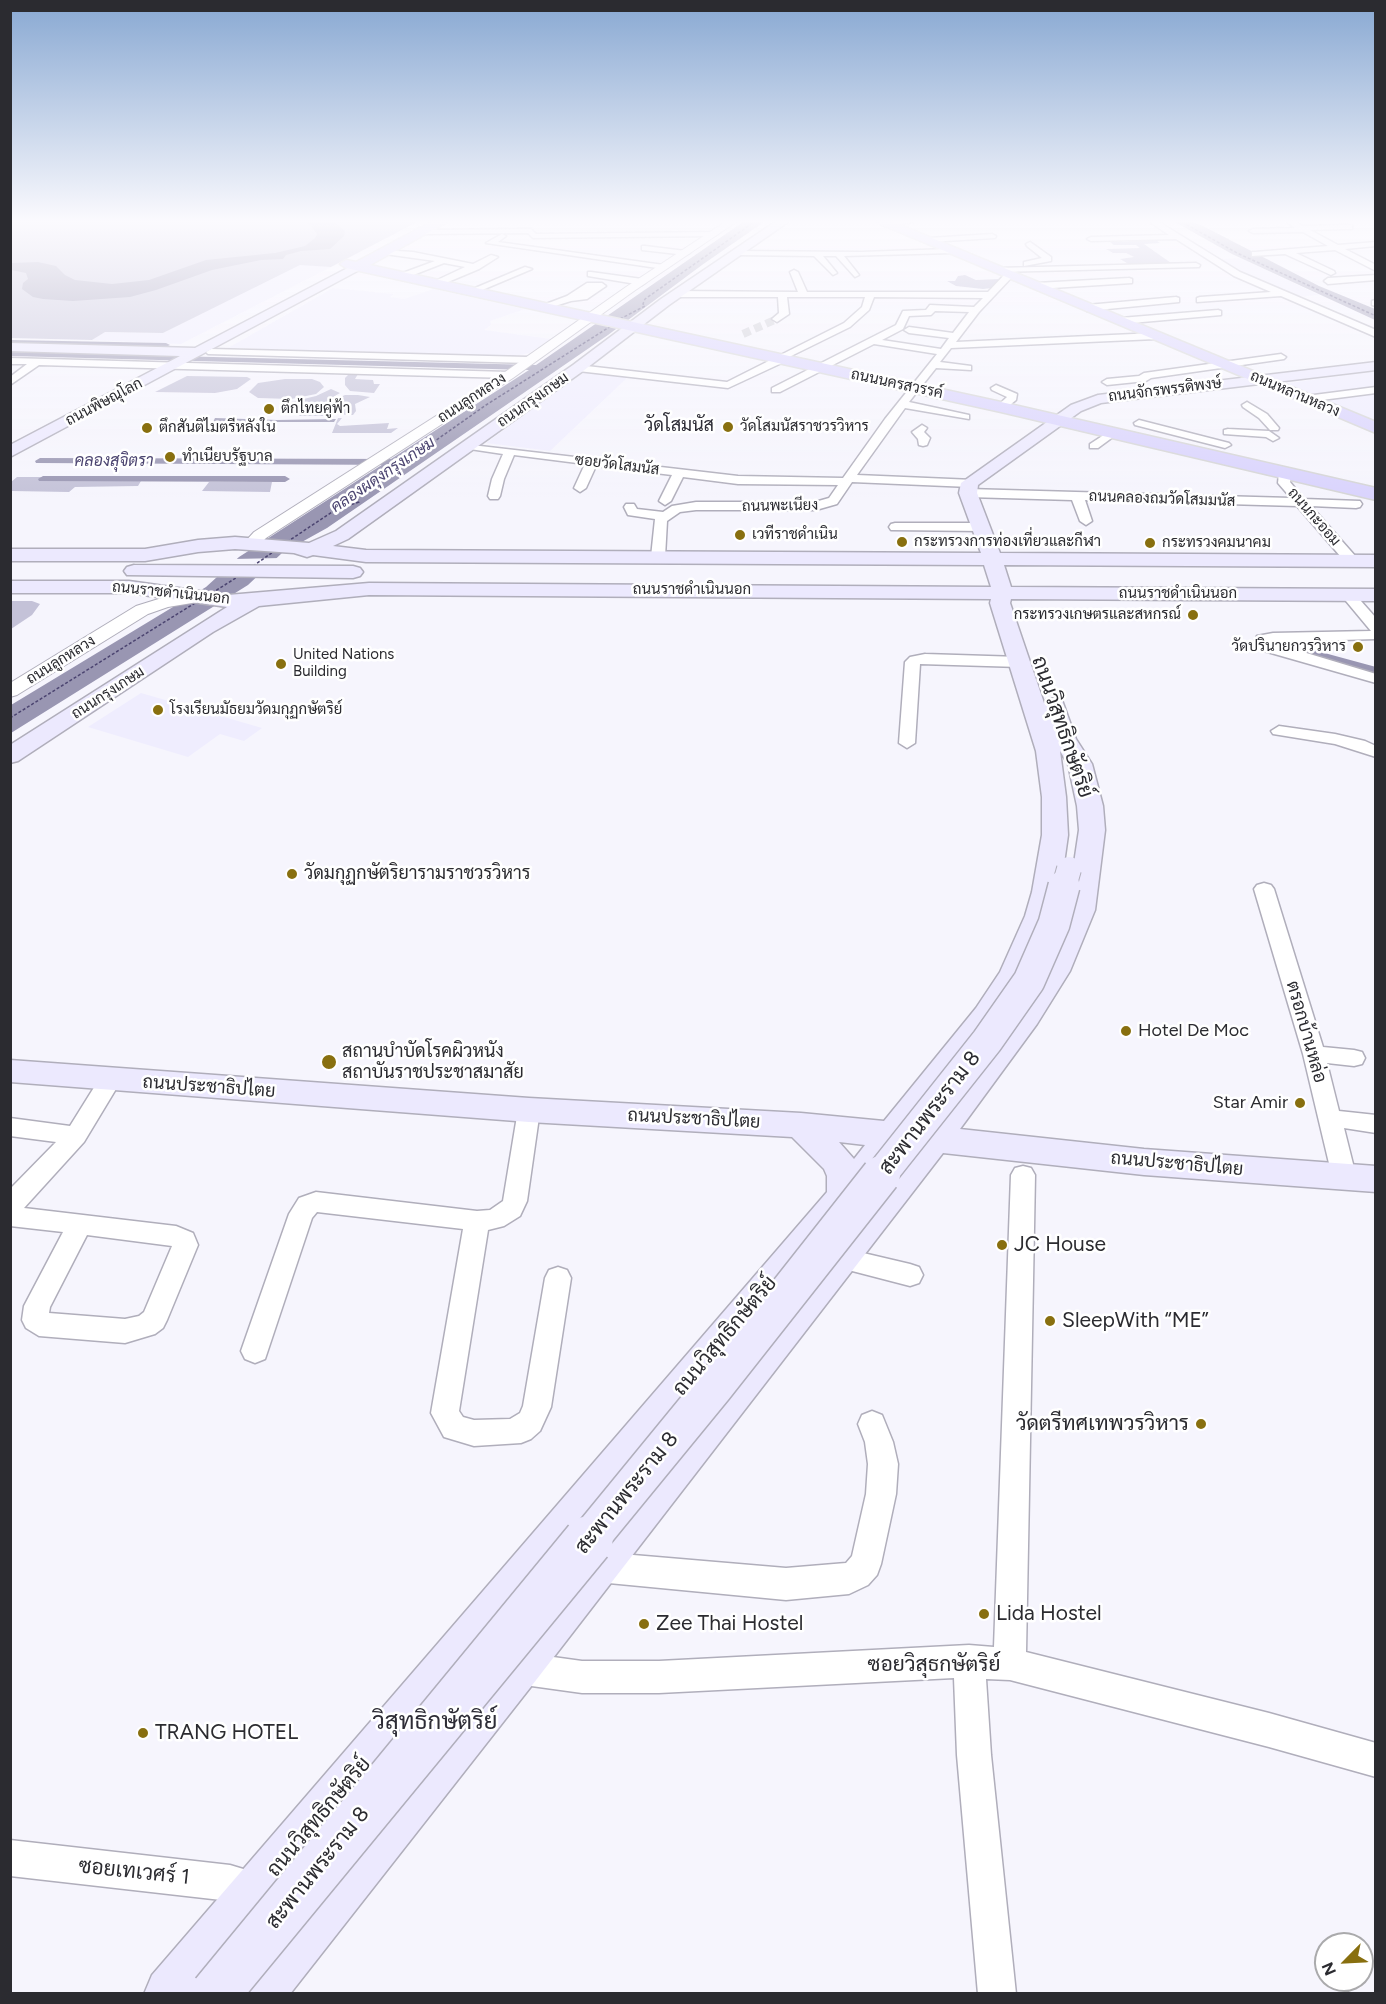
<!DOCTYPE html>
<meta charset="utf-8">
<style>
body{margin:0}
#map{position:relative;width:1386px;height:2004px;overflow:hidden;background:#f6f5fd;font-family:Figtree,sans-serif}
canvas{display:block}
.frame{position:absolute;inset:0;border:12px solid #2b2b30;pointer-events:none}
.north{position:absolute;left:1314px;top:1932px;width:60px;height:60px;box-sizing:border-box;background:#fff;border:2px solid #aaaaac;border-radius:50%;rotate:246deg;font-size:16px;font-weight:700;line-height:24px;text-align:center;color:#2b2b30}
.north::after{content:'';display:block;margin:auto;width:21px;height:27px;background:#886f0f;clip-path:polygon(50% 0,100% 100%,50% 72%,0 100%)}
</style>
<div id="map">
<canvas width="1386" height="2004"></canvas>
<div class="frame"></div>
<div class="north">N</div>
</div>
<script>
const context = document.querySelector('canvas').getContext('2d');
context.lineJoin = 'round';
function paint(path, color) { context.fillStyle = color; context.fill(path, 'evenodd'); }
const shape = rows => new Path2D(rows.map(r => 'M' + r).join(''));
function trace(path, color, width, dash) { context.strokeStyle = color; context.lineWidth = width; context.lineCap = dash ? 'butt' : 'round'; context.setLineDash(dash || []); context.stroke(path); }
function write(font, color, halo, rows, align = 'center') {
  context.font = font + ' Figtree,Sarabun,sans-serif'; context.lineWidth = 5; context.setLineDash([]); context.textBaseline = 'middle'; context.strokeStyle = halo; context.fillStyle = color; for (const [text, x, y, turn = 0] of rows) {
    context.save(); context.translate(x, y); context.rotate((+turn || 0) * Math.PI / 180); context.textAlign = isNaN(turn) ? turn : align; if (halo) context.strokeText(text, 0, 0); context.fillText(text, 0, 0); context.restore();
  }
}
const built = shape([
 [1241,258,1319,295,1296,297,1214,259],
 [300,264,331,267,181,344,92,340,104,332,163,333],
 [333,288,394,294,390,297,404,299,434,289,525,309,490,321,491,325,484,330,552,339,529,353,515,356,228,348],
 [585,371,629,376,550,451,486,443],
 [1375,371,1375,388,1314,396,1283,384],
 [1375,391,1375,422,1320,399],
 [141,693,262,728,244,741,220,734,188,757,88,727]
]);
const green = shape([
 [11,222,417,222,331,267,300,265,163,333,105,332,92,340,11,338],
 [349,374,358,374,355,379,373,380,374,384,380,384,374,393,350,391,345,385,345,378],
 [187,376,247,377,251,379,237,389,215,393,155,392],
 [285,379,312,379,320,382,324,387,316,394,291,399,258,398,249,392,258,383],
 [331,389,340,393,333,397,324,407,322,413,325,416,299,416,303,412,309,412,310,410,307,409,315,402,287,403,316,396],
 [358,395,370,397,355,404,356,411,353,415,331,414,338,398,345,395],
 [338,418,342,418,337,424,340,426,389,423,387,429,398,428,391,433,332,433],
 [212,424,255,424,250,432,264,433,203,432,206,426],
 [17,477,43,477,39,481,141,481,138,486,75,487,69,492,11,491,11,482],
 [209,482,272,482,270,492,202,491],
 [11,601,32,601,40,604,32,615,11,629]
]);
const forest = shape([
 [1138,239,1154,239,1160,243,1144,244,1174,265,1132,266,1120,259,1134,257,1126,253,1113,253,1106,249,1140,248,1136,245,1114,245,1110,242,1139,241],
 [965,275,976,280,999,279,992,288,983,289,956,286,947,281,955,281,958,276]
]);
const water = shape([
 [304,222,334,222,345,231,344,236,330,249,301,251,286,255,283,259,261,260,212,270,156,290,130,297,73,301,43,299,33,297,22,289,23,283,28,279,26,273,11,270,11,263,38,262,56,266,65,275,75,280,112,284,149,280,206,260,275,253,305,246,315,238,317,234,310,225],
 [743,222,764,222,702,265,608,335,327,528,282,553,248,585,11,733,11,705,206,587,239,557,529,370,11,356,11,352,536,365],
 [1175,222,1193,222,1203,226,1319,286,1375,309,1375,320,1232,254],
 [215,418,277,420,336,419,334,422,271,422,264,432,249,432,255,424,212,424]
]);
const pier = shape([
 [281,558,260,578,214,577,233,559]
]);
const canal = shape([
 [10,340,166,343,170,345,166,347,10,344,10,340],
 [40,458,404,459,409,462,404,465,36,463,35,461,40,458],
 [43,476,285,476,290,479,285,482,39,481,38,479,43,476],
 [1284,642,1376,667,1376,675,1280,649,1278,646,1284,642]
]);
const ferry = shape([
 [1182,222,1237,253,1376,316],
 [620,319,645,306,643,304,645,299,754,222],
 [287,542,335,510,359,502,358,498,374,484,486,405,611,326],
 [253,566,273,552],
 [212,593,239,576],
 [10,718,195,603]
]);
const minorTunnel = shape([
 [743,334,777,319]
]);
const minor = shape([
 [882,222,913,222,885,226,882,222],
 [1150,222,1159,222,1240,272,1376,330,1376,337,1281,296,1197,302,1197,298,1200,297,1271,292,1234,276,1176,239,1091,241,1087,239,1091,237,1169,235,1150,222],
 [1287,222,1296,222,1302,226,1352,225,1352,229,1349,229,1310,230,1338,245,1376,242,1376,246,1345,249,1376,265,1376,271,1335,250,1296,253,1334,271,1335,273,1331,275,1285,254,1252,256,1252,252,1255,252,1328,246,1303,232,1253,233,1249,231,1253,229,1295,228,1287,222],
 [531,229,536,234,714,232,718,234,714,236,533,238,528,233,424,234,420,232,424,230,531,229],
 [502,234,506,236,498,242,664,265,668,267,664,269,486,243,502,234],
 [992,234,996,236,995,238,929,242,925,240,929,238,992,234],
 [1030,242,1051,257,1051,261,1024,266,1024,262,1042,258,1027,246,1026,244,1030,242],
 [645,246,686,251,690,253,686,255,642,250,642,246,645,246],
 [949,249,952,249,952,253,844,256,859,275,855,277,836,256,823,256,837,273,833,275,814,256,736,255,732,253,736,251,861,252,949,249],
 [382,250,413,252,473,264,491,255,498,257,479,269,436,287,432,284,433,282,465,267,444,263,403,279,399,276,400,274,435,261,385,254,382,254,382,250],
 [1196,263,1200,265,1199,267,997,272,993,270,997,268,1196,263],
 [525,267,532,269,475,293,468,291,525,267],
 [794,270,798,272,807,292,988,292,1006,273,1012,273,1012,277,979,312,956,342,1156,333,1161,336,1156,339,951,348,940,362,971,366,971,370,936,368,909,402,969,415,969,419,905,408,857,475,974,480,974,486,970,487,852,482,837,504,816,510,696,510,680,512,667,521,665,557,658,561,651,557,655,519,628,515,624,507,626,504,634,504,637,509,663,512,672,506,696,502,815,502,829,498,838,485,738,484,683,477,671,501,665,505,659,501,672,475,596,466,586,488,580,492,574,488,585,464,514,455,504,479,500,496,498,499,490,499,488,496,492,479,503,454,463,448,463,444,738,476,843,478,885,419,937,354,874,344,780,392,772,392,772,388,896,325,903,311,926,310,930,305,974,307,983,298,874,297,869,310,850,327,787,358,786,361,728,388,578,371,573,368,578,365,727,382,844,323,862,307,865,297,787,297,789,314,777,322,772,319,779,313,778,297,677,297,673,294,677,291,798,292,790,272,794,270],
 [935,311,969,312,953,333,909,327,904,330,909,333,949,338,941,349,882,340,903,329,909,316,931,315,935,311],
 [591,272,642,279,646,282,642,285,588,276,588,272,591,272],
 [1376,275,1376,280,1328,284,1324,281,1328,278,1376,275],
 [1129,278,1132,279,1132,283,1036,289,1032,286,1036,283,1129,278],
 [587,283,602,283,606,286,587,299,571,301,542,310,538,307,567,296,587,283],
 [1176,297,1179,298,1179,302,1087,311,1083,308,1087,305,1176,297],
 [1375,300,1376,306,1372,305,1372,301,1375,300],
 [1218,310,1221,311,1221,315,1120,324,1115,321,1120,318,1218,310],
 [211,349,528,357,533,360,528,363,208,354,206,352,211,349],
 [1281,354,1286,357,1284,359,1151,378,1146,381,1107,385,1102,382,1107,379,1139,376,1144,373,1281,354],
 [10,358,509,372,514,375,509,378,39,365,10,385,10,377,27,364,10,364,10,358],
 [996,385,1017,394,1016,400,1005,409,997,409,996,407,1007,397,992,390,991,388,996,385],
 [1376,387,1376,393,1306,402,1301,399,1306,396,1376,387],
 [1247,402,1267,414,1279,428,1278,430,1270,430,1259,418,1243,407,1242,405,1247,402],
 [1139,420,1229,443,1231,445,1225,448,1135,425,1134,423,1139,420],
 [922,425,927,428,924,432,930,438,927,445,923,446,919,445,918,439,912,432,922,425],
 [1113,429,1117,430,1117,434,1098,448,1090,448,1090,444,1113,429],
 [1228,429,1269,431,1279,438,1273,441,1266,437,1224,434,1224,430,1228,429],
 [1285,469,1291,473,1290,482,1304,499,1360,501,1362,504,1360,507,1356,508,1311,506,1357,558,1359,561,1357,564,1347,564,1297,506,1085,500,1092,521,1086,525,1080,521,1072,500,968,497,962,493,968,489,1291,498,1278,483,1279,473,1285,469],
 [895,523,982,523,988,527,982,531,891,530,889,527,891,524,895,523],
 [1348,591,1353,592,1376,618,1376,639,1270,642,1376,674,1376,683,1264,651,1254,642,1257,636,1273,633,1371,631,1341,595,1348,591],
 [925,654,1020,657,1028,662,1020,667,920,664,915,743,907,748,899,743,905,662,910,657,925,654],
 [1279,726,1335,734,1365,741,1376,746,1376,757,1335,744,1273,734,1271,731,1279,726],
 [1264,883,1271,885,1274,889,1323,1047,1354,1050,1362,1052,1365,1058,1362,1064,1354,1066,1327,1063,1339,1111,1376,1115,1376,1133,1344,1128,1356,1176,1352,1183,1344,1185,1336,1183,1332,1176,1303,1054,1254,889,1257,885,1264,883],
 [111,1071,119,1073,122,1079,84,1142,24,1208,176,1226,193,1233,198,1245,167,1320,163,1328,155,1334,125,1343,39,1336,26,1328,22,1320,24,1306,63,1232,10,1226,10,1189,56,1142,10,1136,10,1118,70,1126,103,1073,111,1071],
 [87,1235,172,1246,144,1312,139,1316,125,1319,49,1313,50,1307,87,1235],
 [529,1101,537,1104,540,1110,527,1201,520,1216,504,1226,488,1230,459,1411,463,1417,474,1420,510,1419,520,1413,523,1406,545,1278,549,1270,558,1267,567,1270,571,1278,551,1407,540,1431,531,1439,521,1443,474,1446,444,1437,431,1413,463,1229,317,1212,312,1218,265,1359,255,1363,245,1359,241,1351,289,1214,299,1198,316,1192,477,1211,490,1210,503,1201,518,1110,521,1104,529,1101],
 [1023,1166,1031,1168,1035,1175,1026,1652,1269,1713,1376,1743,1376,1777,1269,1747,1010,1680,986,1679,991,1755,1016,1994,978,1994,957,1755,954,1678,659,1693,582,1693,517,1684,505,1680,501,1668,505,1656,517,1652,582,1661,659,1661,969,1645,994,1647,1011,1175,1015,1168,1023,1166],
 [842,1248,910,1264,919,1267,923,1275,919,1283,910,1286,833,1266,829,1259,833,1252,842,1248],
 [872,1411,882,1415,893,1442,898,1464,896,1494,881,1564,877,1575,868,1585,849,1594,786,1600,598,1582,587,1578,583,1567,587,1556,598,1552,786,1568,846,1563,852,1556,866,1494,868,1464,865,1442,858,1424,862,1415,872,1411],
 [10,1840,230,1865,270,1877,275,1890,270,1903,257,1908,230,1901,10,1876,10,1840]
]);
const tertiary = shape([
 [725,222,736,222,634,291,513,378,266,538,257,547,245,547,243,544,254,532,505,372,626,287,725,222],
 [192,593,198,594,200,598,198,602,168,607,148,614,17,695,10,697,10,683,136,606,165,597,192,593]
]);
const secondary = shape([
 [775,222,788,222,669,305,583,371,348,539,333,546,366,550,981,553,959,493,961,483,1071,405,1098,395,1376,362,1376,370,1101,403,1081,411,978,485,977,493,1000,553,1376,555,1376,567,1004,565,1011,587,1376,589,1376,601,1011,599,1010,603,1044,703,1046,700,1054,698,1062,700,1076,739,1092,764,1103,806,1105,830,1095,910,1070,971,1037,1024,960,1129,1144,1149,1376,1166,1376,1192,1144,1175,943,1153,533,1684,290,1994,228,1994,236,1975,909,1149,901,1148,856,1206,207,1994,144,1994,152,1975,827,1192,827,1176,824,1169,792,1137,529,1122,10,1082,10,1060,529,1098,801,1113,884,1121,976,1008,1000,972,1025,916,1032,892,1042,835,1042,797,1036,751,990,603,991,599,369,595,259,606,213,632,18,761,10,763,10,745,227,607,129,593,10,593,10,581,129,581,228,595,369,583,991,587,984,565,366,562,313,555,307,557,294,553,235,549,198,552,145,561,10,561,10,549,145,549,198,540,235,537,309,543,336,531,573,365,661,299,775,222],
 [1060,751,1068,764,1077,806,1079,830,1067,910,1041,970,1015,1010,926,1126,919,1125,998,1022,1029,973,1053,916,1060,892,1068,835,1066,797,1060,751],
 [839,1142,865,1145,854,1159,839,1142],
 [359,262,365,266,363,268,10,457,10,445,180,356,10,351,10,343,195,348,359,262],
 [134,565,353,566,360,568,363,572,360,576,353,578,127,575,124,571,127,567,134,565]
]);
const primary = shape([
 [431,222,447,222,370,265,1001,402,1376,488,1376,500,1001,412,346,268,340,264,346,260,356,262,431,222],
 [876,222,893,222,1376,422,1376,433,876,222]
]);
const secondaryBridgeFar3 = shape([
 [1064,887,1069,869]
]);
const secondaryBridgeFar2 = shape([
 [880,1176,987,1041,1029,981,1054,924,1064,886]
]);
const secondaryBridgeFar1 = shape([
 [587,1542,714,1387,881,1175]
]);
const secondaryBridge = shape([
 [215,1994,588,1541]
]);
const markers = [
 [269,409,6,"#886f0f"],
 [728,427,6,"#886f0f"],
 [147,428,6,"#886f0f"],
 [170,457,6,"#886f0f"],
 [740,535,6,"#886f0f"],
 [902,542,6,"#886f0f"],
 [1150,543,6,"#886f0f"],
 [1193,615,6,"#886f0f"],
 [1358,647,6,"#886f0f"],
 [281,664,6,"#886f0f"],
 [158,710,6,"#886f0f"],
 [292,874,6,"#886f0f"],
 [1126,1031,6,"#886f0f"],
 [329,1062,8,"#886f0f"],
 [1300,1103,6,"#886f0f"],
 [1002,1245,6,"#886f0f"],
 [1050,1321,6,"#886f0f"],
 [1201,1424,6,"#886f0f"],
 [984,1614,6,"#886f0f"],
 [644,1624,6,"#886f0f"],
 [143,1733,6,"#886f0f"]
];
const farStreetnames = [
 ["ถนนนครสวรรค์",897,384,12],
 ["ถนนจักรพรรดิพงษ์",1165,390,-7],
 ["ถนนหลานหลวง",1295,394,23],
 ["ถนนลูกหลวง",472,398,-33],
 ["ถนนกรุงเกษม",533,400,-35],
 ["ถนนพิษณุโลก",104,402,-28],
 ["ซอยวัดโสมนัส",617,465,7],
 ["ถนนคลองถมวัดโสมมนัส",1162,499,2],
 ["ถนนพะเนียง",780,506,-1],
 ["ถนนกะออม",1314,517,49],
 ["ถนนราชดำเนินนอก",692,590],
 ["ถนนราชดำเนินนอก",171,593,6],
 ["ถนนราชดำเนินนอก",1178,594],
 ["ถนนลูกหลวง",61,660,-32],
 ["ถนนกรุงเกษม",108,693,-33]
];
const farPoinames = [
 ["ตึกไทยคู่ฟ้า",281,409],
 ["วัดโสมนัสราชวรวิหาร",740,427],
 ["ตึกสันติไมตรีหลังใน",159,428],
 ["ทำเนียบรัฐบาล",182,457],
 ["เวทีราชดำเนิน",752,535],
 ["กระทรวงการท่องเที่ยวและกีฬา",914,542],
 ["กระทรวงคมนาคม",1162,543],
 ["กระทรวงเกษตรและสหกรณ์",1181,615,"right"],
 ["วัดปรินายกวรวิหาร",1346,647,"right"],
 ["United Nations",293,655],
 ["Building",293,672],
 ["โรงเรียนมัธยมวัดมกุฏกษัตริย์",170,710]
];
const farWaternames = [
 ["คลองสุจิตรา",114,461],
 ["คลองผดุงกรุงเกษม",383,475,-34]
];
const farQuarternames = [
 ["วัดโสมนัส",679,426]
];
const poiNames = [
 ["วัดมกุฏกษัตริยารามราชวรวิหาร",304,874],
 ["Hotel De Moc",1138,1031],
 ["สถานบำบัดโรคผิวหนัง",342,1052],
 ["สถาบันราชประชาสมาสัย",342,1073],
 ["Star Amir",1288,1103,"right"]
];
const streetNames = [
 ["ตรอกบ้านหล่อ",1306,1032,74],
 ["ถนนประชาธิปไตย",209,1087,4],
 ["ถนนประชาธิปไตย",694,1119,3],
 ["ถนนประชาธิปไตย",1177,1164,5]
];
const nearStreetnames = [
 ["ถนนวิสุทธิกษัตริย์",1062,727,71],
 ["สะพานพระราม 8",930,1113,-52],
 ["ถนนวิสุทธิกษัตริย์",725,1336,-50],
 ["สะพานพระราม 8",627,1493,-51],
 ["ซอยวิสุธกษัตริย์",934,1665],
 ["ถนนวิสุทธิกษัตริย์",319,1817,-50],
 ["สะพานพระราม 8",318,1868,-51],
 ["ซอยเทเวศร์ 1",134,1872,6]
];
const nearPoinames = [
 ["JC House",1014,1245],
 ["SleepWith “ME”",1062,1321],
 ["วัดตรีทศเทพวรวิหาร",1189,1424,"right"],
 ["Lida Hostel",996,1614],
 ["Zee Thai Hostel",656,1624],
 ["TRANG HOTEL",155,1733]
];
const nearNeighbourhoodnames = [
 ["วิสุทธิกษัตริย์",435,1722]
];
paint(built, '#efedfe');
paint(green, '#c4c2d8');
paint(forest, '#b4b1ce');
paint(water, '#9996b2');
paint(pier, '#f6f5fd');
paint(canal, '#9996b2');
trace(ferry, '#4b4470', 1.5, [3, 2]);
trace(minorTunnel, '#cdcdd4', 8, [8, 4.5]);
trace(minor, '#b0aebb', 3);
trace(tertiary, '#b0aebb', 2);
trace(secondary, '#b0aebb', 3);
trace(primary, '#d5d5d6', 3);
paint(minor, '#fff');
paint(tertiary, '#fff');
paint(secondary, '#ece9fe');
paint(primary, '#d9d3fd');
trace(secondaryBridgeFar3, '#b0aebb', 26, []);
trace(secondaryBridgeFar2, '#b0aebb', 34, []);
trace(secondaryBridgeFar1, '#b0aebb', 41, []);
trace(secondaryBridge, '#b0aebb', 52, []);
trace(secondaryBridgeFar3, '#ece9fe', 24);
trace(secondaryBridgeFar2, '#ece9fe', 31);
trace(secondaryBridgeFar1, '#ece9fe', 38);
trace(secondaryBridge, '#ece9fe', 49);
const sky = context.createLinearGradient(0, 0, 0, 503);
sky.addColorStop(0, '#88a8d2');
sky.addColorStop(0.44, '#fbfafe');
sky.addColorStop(1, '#fbfafe00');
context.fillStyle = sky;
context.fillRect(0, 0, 1386, 503);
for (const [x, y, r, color] of markers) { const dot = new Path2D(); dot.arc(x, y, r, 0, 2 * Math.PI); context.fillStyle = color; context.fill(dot); trace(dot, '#fff', 2); }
write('15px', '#2b2b30', '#fff', farStreetnames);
write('15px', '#2b2b30', '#fff', farPoinames, 'left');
write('italic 16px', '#4b4470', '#fff', farWaternames);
write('18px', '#2d2c36', '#fff', farQuarternames);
write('18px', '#2b2b30', '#fff', poiNames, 'left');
write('18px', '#2b2b30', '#fff', streetNames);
write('21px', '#2b2b30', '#fff', nearStreetnames);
write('21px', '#2b2b30', '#fff', nearPoinames, 'left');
write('24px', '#2d2c36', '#fff', nearNeighbourhoodnames);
</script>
